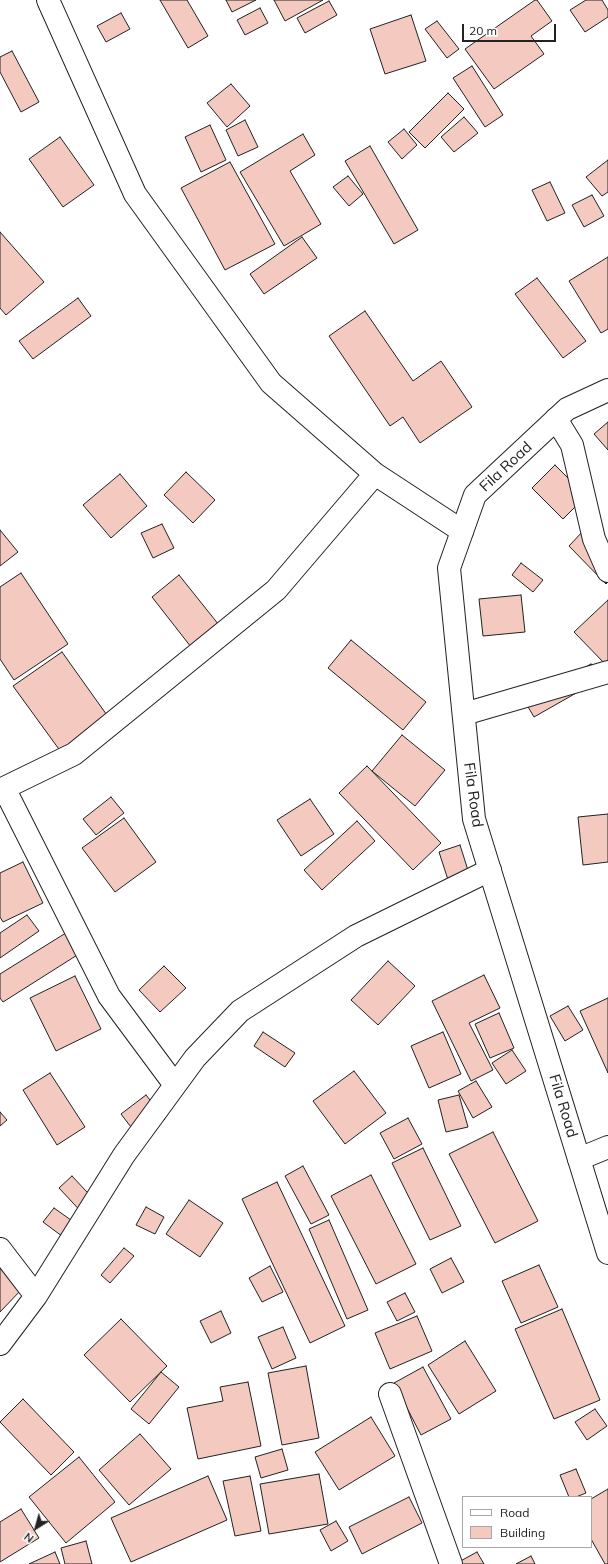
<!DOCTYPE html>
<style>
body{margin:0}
#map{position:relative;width:608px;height:1564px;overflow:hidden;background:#fff;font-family:Mulish,sans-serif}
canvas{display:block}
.legend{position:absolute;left:462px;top:1496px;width:130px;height:52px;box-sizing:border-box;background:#fff;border:1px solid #a7a7a7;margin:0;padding:5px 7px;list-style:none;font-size:12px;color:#222}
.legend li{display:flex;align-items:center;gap:8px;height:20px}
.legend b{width:20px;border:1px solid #a7a7a7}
.north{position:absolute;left:16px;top:1508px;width:40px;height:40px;-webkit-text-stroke:3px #fff;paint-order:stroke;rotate:217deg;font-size:11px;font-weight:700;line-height:16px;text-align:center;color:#222}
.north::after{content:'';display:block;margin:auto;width:14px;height:18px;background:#222;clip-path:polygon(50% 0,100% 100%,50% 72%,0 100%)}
.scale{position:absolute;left:462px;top:24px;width:94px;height:18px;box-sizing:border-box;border:2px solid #222;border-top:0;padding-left:5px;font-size:12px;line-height:14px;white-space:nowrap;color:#222;-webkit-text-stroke:3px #fff;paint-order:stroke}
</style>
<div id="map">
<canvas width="608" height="1564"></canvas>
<ul class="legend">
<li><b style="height:5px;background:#fff"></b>Road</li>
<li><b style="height:11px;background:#f3c9c0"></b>Building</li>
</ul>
<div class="north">N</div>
<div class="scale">20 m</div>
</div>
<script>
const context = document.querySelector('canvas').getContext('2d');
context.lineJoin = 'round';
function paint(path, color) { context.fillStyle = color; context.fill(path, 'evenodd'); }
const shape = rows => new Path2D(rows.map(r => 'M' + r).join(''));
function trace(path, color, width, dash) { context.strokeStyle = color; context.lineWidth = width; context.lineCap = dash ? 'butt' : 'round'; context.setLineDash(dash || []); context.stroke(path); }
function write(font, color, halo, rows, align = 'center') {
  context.font = font + ' Mulish,sans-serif'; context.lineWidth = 3; context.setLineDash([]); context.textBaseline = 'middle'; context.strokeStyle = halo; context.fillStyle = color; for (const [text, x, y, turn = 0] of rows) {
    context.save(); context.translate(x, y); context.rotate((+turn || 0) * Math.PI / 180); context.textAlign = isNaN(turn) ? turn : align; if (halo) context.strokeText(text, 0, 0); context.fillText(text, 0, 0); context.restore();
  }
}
const building = shape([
 [160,0,187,0,208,36,188,48,160,0],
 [226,0,256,0,232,12,226,0],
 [274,0,323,0,285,21,274,0],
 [535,0,537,0,552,21,531,36,544,54,494,89,465,49,535,0],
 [586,0,602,0,608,10,608,17,585,32,570,10,586,0],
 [329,1,337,15,305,33,297,18,329,1],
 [260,8,268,23,245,35,237,20,260,8],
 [121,13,130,29,106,42,97,26,121,13],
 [411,15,426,61,385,74,370,29,411,15],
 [437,21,459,49,447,58,425,29,437,21],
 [12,51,39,102,21,112,0,72,0,57,12,51],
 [472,66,503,115,485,127,453,78,472,66],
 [231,84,250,106,227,127,207,103,231,84],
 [448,93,464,109,425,148,409,132,448,93],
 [464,117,478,133,454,152,441,137,464,117],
 [245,120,258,147,238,156,226,130,245,120],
 [210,125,226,160,201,172,185,137,210,125],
 [404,129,417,145,402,159,388,142,404,129],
 [303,134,315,155,290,171,321,224,284,246,240,172,303,134],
 [60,137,94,185,63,207,29,159,60,137],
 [370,146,418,230,394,244,345,161,370,146],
 [608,160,608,192,602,196,586,177,608,160],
 [230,162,275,244,225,270,181,188,230,162],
 [348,176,363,194,349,206,333,187,348,176],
 [550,182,565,213,547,221,532,190,550,182],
 [592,195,604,216,584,227,572,205,592,195],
 [0,232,44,282,6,315,0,308,0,232],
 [302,237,317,258,264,294,250,274,302,237],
 [608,257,608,329,601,333,569,281,608,257],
 [537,278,586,341,563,358,515,294,537,278],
 [78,298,91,316,33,359,19,341,78,298],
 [365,311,413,381,441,361,472,407,420,443,403,417,390,426,329,336,365,311],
 [608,422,608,450,594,434,608,422],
 [555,465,586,496,563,519,532,488,555,465],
 [186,472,215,500,193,523,164,495,186,472],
 [120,474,147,506,111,538,83,505,120,474],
 [162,524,174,548,153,558,141,533,162,524],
 [0,530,18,552,0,566,0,530],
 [584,530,608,555,608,582,606,584,569,546,584,530],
 [521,563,543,580,533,592,512,575,521,563],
 [21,573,68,644,14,680,0,659,0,587,21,573],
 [179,575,219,625,191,647,152,597,179,575],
 [521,595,525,632,483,636,479,599,521,595],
 [608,600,608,667,574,632,608,600],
 [351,640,426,702,403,730,328,668,351,640],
 [62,652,109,718,61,752,13,686,62,652],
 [591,664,599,680,534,717,524,700,591,664],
 [402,735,445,770,415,806,372,771,402,735],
 [367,766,441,843,413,870,339,793,367,766],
 [111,797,124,813,96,835,83,819,111,797],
 [310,799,334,834,301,856,277,820,310,799],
 [608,814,608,862,583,865,578,817,608,814],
 [124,818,156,862,115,892,82,848,124,818],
 [357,821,375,841,322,890,304,870,357,821],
 [460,845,473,886,452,892,439,852,460,845],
 [23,862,43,903,3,922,0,917,0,873,23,862],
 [27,915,39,931,0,958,0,933,27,915],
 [69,931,82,952,3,1002,0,998,0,974,69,931],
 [388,961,415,986,378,1025,351,1000,388,961],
 [164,966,186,988,160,1012,139,990,164,966],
 [484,975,500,1008,469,1023,493,1070,471,1081,432,1001,484,975],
 [75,976,101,1029,56,1051,30,998,75,976],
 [608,998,608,1073,580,1011,608,998],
 [568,1006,583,1030,565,1041,550,1016,568,1006],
 [499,1013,514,1048,490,1058,475,1024,499,1013],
 [263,1032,295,1053,285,1067,254,1046,263,1032],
 [443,1032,461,1074,429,1088,411,1046,443,1032],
 [512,1050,526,1071,506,1084,492,1063,512,1050],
 [354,1071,386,1113,345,1144,313,1101,354,1071],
 [50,1073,85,1127,57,1145,23,1090,50,1073],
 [476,1081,492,1107,473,1118,458,1091,476,1081],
 [146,1095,165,1119,140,1139,121,1114,146,1095],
 [459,1095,468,1127,446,1132,438,1100,459,1095],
 [0,1112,7,1120,0,1126,0,1112],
 [408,1118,422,1144,394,1159,380,1133,408,1118],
 [493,1132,538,1221,495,1243,449,1154,493,1132],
 [423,1148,461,1226,430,1240,392,1163,423,1148],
 [303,1166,329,1215,311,1224,285,1176,303,1166],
 [371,1175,416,1264,376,1284,331,1196,371,1175],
 [72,1176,100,1206,87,1218,59,1188,72,1176],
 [277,1182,345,1326,310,1343,242,1199,277,1182],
 [189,1200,223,1223,200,1257,166,1234,189,1200],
 [146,1207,164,1217,155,1234,136,1225,146,1207],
 [54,1208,85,1230,74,1245,43,1222,54,1208],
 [329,1220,368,1310,347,1319,309,1229,329,1220],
 [124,1248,134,1256,110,1283,101,1275,124,1248],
 [451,1258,464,1282,442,1293,430,1269,451,1258],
 [539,1265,558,1307,521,1323,502,1281,539,1265],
 [270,1266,283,1292,262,1302,249,1278,270,1266],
 [0,1267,22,1289,0,1312,0,1267],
 [405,1293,415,1312,397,1321,387,1302,405,1293],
 [562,1309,600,1400,554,1419,515,1329,562,1309],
 [221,1311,231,1333,211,1343,200,1321,221,1311],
 [417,1316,432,1351,390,1369,375,1333,417,1316],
 [121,1319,167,1366,130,1402,84,1355,121,1319],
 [283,1327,296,1358,272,1369,258,1337,283,1327],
 [465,1341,496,1391,459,1414,428,1365,465,1341],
 [306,1366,319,1438,282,1445,268,1373,306,1366],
 [423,1367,451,1419,421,1435,394,1383,423,1367],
 [161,1372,179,1387,149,1424,131,1409,161,1372],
 [248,1382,261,1446,198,1459,187,1408,223,1401,220,1387,248,1382],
 [23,1399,74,1452,51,1475,0,1422,23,1399],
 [595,1409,607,1426,587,1440,575,1422,595,1409],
 [371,1417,395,1456,339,1490,315,1452,371,1417],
 [140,1434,171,1469,129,1505,99,1470,140,1434],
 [282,1449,288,1470,261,1478,255,1457,282,1449],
 [79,1457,115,1502,66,1543,29,1497,79,1457],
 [576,1469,586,1493,576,1497,569,1497,560,1475,576,1469],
 [319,1474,328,1524,269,1534,260,1484,319,1474],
 [208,1476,227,1520,131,1562,111,1518,208,1476],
 [250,1476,261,1531,235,1536,223,1481,250,1476],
 [608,1489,608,1564,605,1564,591,1539,591,1499,608,1489],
 [409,1497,422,1523,362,1554,349,1527,409,1497],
 [21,1509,39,1538,0,1562,0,1522,21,1509],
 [336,1521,348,1541,331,1551,320,1530,336,1521],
 [86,1541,92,1564,65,1564,61,1548,86,1541],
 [55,1552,60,1564,29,1564,55,1552],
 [477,1552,484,1564,455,1564,477,1552],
 [531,1556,535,1564,516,1564,531,1556]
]);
const minor = shape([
 [48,0,135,194,271,383,375,474,462,531],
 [556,419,572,445,594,539,608,571],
 [464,714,608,672],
 [4,788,109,996,175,1085],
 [0,790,74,754,276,590,375,474],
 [579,1159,608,1147],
 [0,1249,36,1296,0,1344],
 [36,1296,124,1155,195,1058,240,1011,356,936,490,870],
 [390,1394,451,1564]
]);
const tertiary = shape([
 [608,390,567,409,475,495,449,568,474,819,608,1253]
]);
const streetNames = [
 ["Fila Road",506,467,-43],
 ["Fila Road",473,795,82],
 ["Fila Road",563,1106,73]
];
paint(building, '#f3c9c0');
trace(building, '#222', 1);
trace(minor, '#222', 24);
trace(tertiary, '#222', 24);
trace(minor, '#fff', 22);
trace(tertiary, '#fff', 22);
write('15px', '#222', '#fff', streetNames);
</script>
